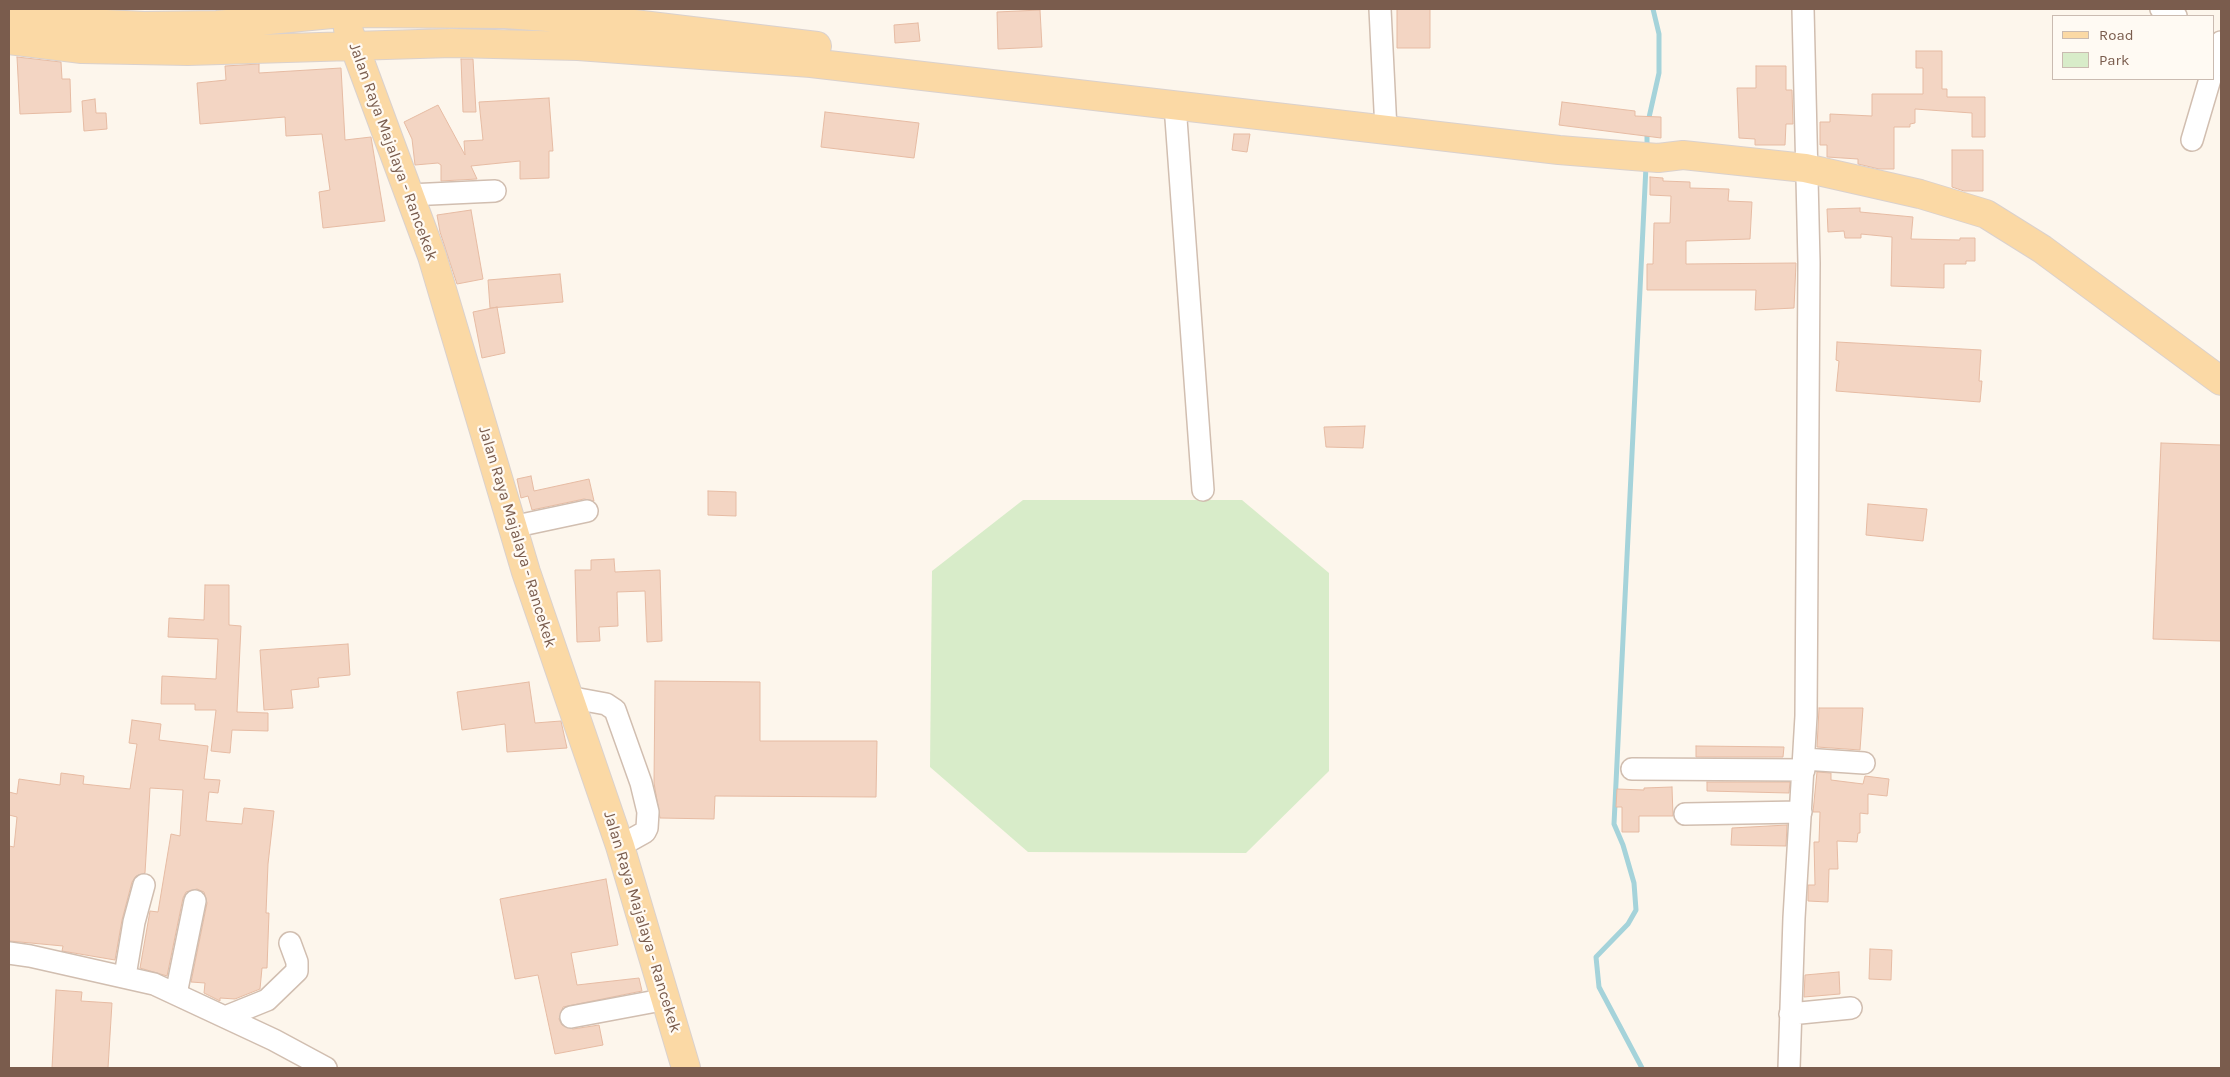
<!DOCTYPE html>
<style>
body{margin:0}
#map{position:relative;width:2230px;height:1077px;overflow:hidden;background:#fdf6ec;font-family:Karla,sans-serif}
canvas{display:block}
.frame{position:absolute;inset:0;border:10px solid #7a5c4d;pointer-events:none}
.legend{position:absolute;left:2052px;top:15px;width:162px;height:65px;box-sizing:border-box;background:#fffaf3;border:1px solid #cabbb1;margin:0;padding:6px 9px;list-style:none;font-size:15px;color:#7a5c4d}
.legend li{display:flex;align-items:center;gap:10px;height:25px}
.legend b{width:25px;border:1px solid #cabbb1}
</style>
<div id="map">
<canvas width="2230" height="1077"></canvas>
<div class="frame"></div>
<ul class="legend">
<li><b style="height:6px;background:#fbd9a5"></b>Road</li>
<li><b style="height:14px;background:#d8ecc9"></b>Park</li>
</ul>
</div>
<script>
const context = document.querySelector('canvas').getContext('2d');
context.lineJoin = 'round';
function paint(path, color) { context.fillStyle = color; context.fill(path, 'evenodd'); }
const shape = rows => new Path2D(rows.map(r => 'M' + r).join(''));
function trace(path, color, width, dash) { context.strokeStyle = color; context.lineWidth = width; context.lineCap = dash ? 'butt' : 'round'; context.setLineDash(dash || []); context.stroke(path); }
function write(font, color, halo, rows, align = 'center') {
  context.font = font + ' Karla,sans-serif'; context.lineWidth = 4.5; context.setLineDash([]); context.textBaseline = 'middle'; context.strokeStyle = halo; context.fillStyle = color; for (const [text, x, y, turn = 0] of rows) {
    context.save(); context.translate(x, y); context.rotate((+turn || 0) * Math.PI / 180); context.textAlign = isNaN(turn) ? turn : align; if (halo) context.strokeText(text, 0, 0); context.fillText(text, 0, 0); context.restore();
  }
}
const green = shape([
 [1023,500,1242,500,1329,573,1329,771,1246,853,1028,852,930,767,932,571]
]);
const stream = shape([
 [1648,122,1659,73,1659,34,1653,9],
 [1647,131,1647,150],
 [1642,1068,1599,987,1596,957,1628,924,1636,910,1634,883,1623,845,1614,824,1646,166]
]);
const building = shape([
 [1397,9,1430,9,1430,48,1397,48,1397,9],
 [1040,10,1042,47,998,49,997,12,1040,10],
 [918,23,920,41,895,43,894,25,918,23],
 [1916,51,1942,51,1942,89,1947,89,1947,97,1985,97,1985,137,1972,137,1972,113,1915,109,1915,123,1910,124,1910,127,1894,127,1894,169,1879,169,1858,164,1858,159,1827,157,1827,145,1820,145,1820,122,1830,122,1830,114,1872,116,1872,94,1923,94,1923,68,1916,68,1916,51],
 [17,57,61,62,62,79,70,79,71,112,20,114,17,57],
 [461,59,473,59,476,112,463,112,461,59],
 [259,64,259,73,341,68,345,140,371,137,385,221,323,228,319,192,330,190,322,134,286,136,285,117,200,124,197,83,226,80,225,66,259,64],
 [1756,66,1786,66,1786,90,1792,90,1793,124,1786,124,1785,145,1755,145,1755,139,1739,138,1737,88,1756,88,1756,66],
 [549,98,553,151,549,151,549,178,520,179,520,161,471,166,477,179,441,181,441,165,438,163,415,165,412,139,404,122,438,105,465,155,464,141,483,140,479,102,549,98],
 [95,99,96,113,106,113,107,129,84,131,82,101,95,99],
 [1562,102,1635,111,1635,116,1661,117,1661,138,1559,125,1562,102],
 [825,112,919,123,914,158,821,147,825,112],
 [1234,134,1250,134,1247,152,1232,150,1234,134],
 [1952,150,1983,150,1983,191,1964,191,1952,187,1952,150],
 [1650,177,1663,178,1663,181,1690,182,1690,188,1729,189,1728,201,1752,202,1750,239,1686,241,1686,264,1796,263,1794,308,1755,310,1756,290,1647,290,1647,264,1653,264,1654,223,1670,223,1671,196,1650,195,1650,177],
 [1860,208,1860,212,1913,217,1911,239,1960,240,1960,238,1975,238,1975,261,1966,261,1966,264,1944,264,1944,288,1891,286,1892,237,1861,234,1861,238,1845,238,1844,231,1828,232,1827,209,1860,208],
 [471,210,483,279,457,284,440,232,437,215,471,210],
 [560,274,563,302,490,308,488,280,560,274],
 [497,307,505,353,482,358,473,312,497,307],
 [1837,342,1981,350,1979,381,1982,381,1980,402,1836,391,1839,361,1836,360,1837,342],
 [1365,426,1363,448,1326,447,1324,427,1365,426],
 [2161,443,2221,445,2221,641,2153,639,2161,443],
 [531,476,534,491,589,479,594,501,584,499,532,510,528,496,521,498,517,479,531,476],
 [708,491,736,492,736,516,708,515,708,491],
 [1868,504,1927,509,1923,541,1866,535,1868,504],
 [614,559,615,572,660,570,662,641,647,642,645,591,617,592,618,626,599,627,600,641,577,642,575,570,591,570,591,560,614,559],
 [205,585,229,585,229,625,241,626,237,712,268,713,268,731,232,730,230,753,211,751,216,710,195,710,195,704,161,704,162,676,216,679,218,639,168,637,169,618,204,620,205,585],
 [348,644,350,675,318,678,319,687,291,690,293,708,264,710,260,650,348,644],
 [655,681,760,682,760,741,877,741,876,797,715,796,714,819,660,818,654,783,655,681],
 [529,682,535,723,561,721,567,748,507,752,505,724,462,730,457,692,529,682],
 [1819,708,1863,708,1860,750,1817,747,1819,708],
 [132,720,161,724,159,740,208,746,204,779,220,780,218,793,209,792,206,821,242,824,244,808,274,811,268,864,266,913,269,913,267,968,262,968,260,989,235,999,220,998,220,1001,204,993,205,983,191,982,207,903,204,892,197,889,186,892,183,898,167,976,140,968,150,911,158,912,171,834,180,836,183,790,150,788,145,873,136,876,132,882,122,920,115,960,62,951,63,946,9,941,9,846,14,847,17,817,9,815,9,792,17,794,19,779,60,785,61,773,84,776,83,784,130,789,137,744,129,743,132,720],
 [1696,746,1784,747,1783,757,1696,757,1696,746],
 [1817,772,1831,773,1831,780,1863,784,1865,776,1889,779,1887,796,1868,794,1868,814,1860,813,1860,833,1858,833,1857,842,1837,841,1838,869,1829,869,1828,902,1808,901,1808,885,1815,885,1814,842,1819,842,1820,812,1813,812,1817,772],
 [1707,782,1790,782,1789,793,1707,791,1707,782],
 [1672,787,1673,816,1639,816,1639,832,1622,832,1622,807,1616,807,1617,789,1644,790,1644,788,1672,787],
 [1787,825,1786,846,1731,845,1732,828,1787,825],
 [606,879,618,945,571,953,577,985,639,978,642,991,563,1007,559,1019,562,1025,573,1029,599,1025,603,1045,555,1054,538,975,515,979,500,899,606,879],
 [1870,949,1892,950,1891,980,1869,979,1870,949],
 [1839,972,1840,994,1804,997,1805,975,1839,972],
 [56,990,82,992,81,1001,112,1003,108,1068,52,1068,56,990]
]);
const minor = shape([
 [1380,9,1386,130],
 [2161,9,2176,16],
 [2214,67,2221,42],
 [1175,105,1203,490],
 [2192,140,2210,79],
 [409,195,495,191],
 [512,527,587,511],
 [568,697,606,704,615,710,641,783,648,812,647,828,645,832,620,846],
 [1804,759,1864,763],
 [1632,769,1804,770],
 [1685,814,1801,812],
 [9,953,30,956,154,984,274,1040,326,1068],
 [125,976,134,922,144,885],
 [176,994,195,901],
 [1790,1014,1851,1008],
 [225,1017,267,1000,297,971,297,962,290,943],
 [571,1017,667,999],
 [1789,1068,1794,918,1806,716,1809,263,1803,9]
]);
const major = shape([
 [9,19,144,26,217,25,342,13,505,14,617,22,817,46],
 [348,29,432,256,526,572,620,846,686,1068],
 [9,40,82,49,188,51,452,43,578,46,811,63,1559,150,1658,158,1683,155,1805,168,1920,194,1986,214,2042,249,2221,381]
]);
const streetNames = [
 ["Jalan Raya Majalaya - Rancekek",393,152,70],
 ["Jalan Raya Majalaya - Rancekek",517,537,73],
 ["Jalan Raya Majalaya - Rancekek",642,922,73]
];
paint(green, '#d8ecc9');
trace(stream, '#a5d3da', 5);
paint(building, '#f3d5c3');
trace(building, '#e6bba3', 1);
trace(minor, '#d1beb0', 24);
trace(major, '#dad1cd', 30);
trace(minor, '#fff', 21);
trace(major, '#fbd9a5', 28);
write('16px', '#7a5c4d', '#fffaf3', streetNames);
</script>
